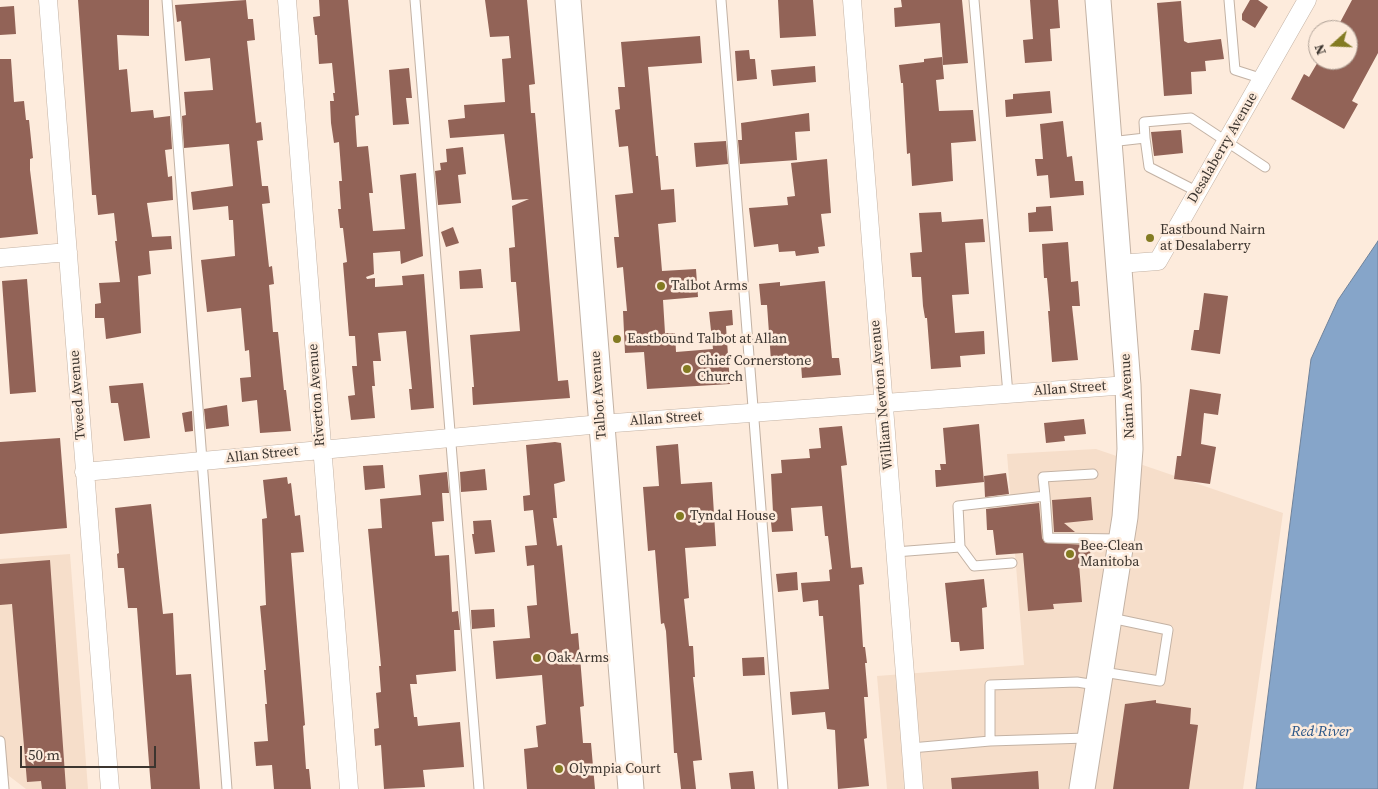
<!DOCTYPE html>
<style>
body{margin:0}
#map{position:relative;width:1378px;height:789px;overflow:hidden;background:#fdebdc;font-family:"Source Serif 4",serif}
canvas{display:block}
.north{position:absolute;left:1308px;top:20px;width:50px;height:50px;box-sizing:border-box;background:#fdebdc;border:1px solid #b0a297;border-radius:50%;rotate:250deg;font-size:14px;font-weight:700;line-height:20px;text-align:center;color:#3c352f}
.north::after{content:'';display:block;margin:auto;width:18px;height:22px;background:#837b22;clip-path:polygon(50% 0,100% 100%,50% 72%,0 100%)}
.scale{position:absolute;left:20px;top:746px;width:136px;height:22px;box-sizing:border-box;border:2px solid #3c352f;border-top:0;padding-left:6px;font-size:15px;line-height:18px;white-space:nowrap;color:#3c352f;-webkit-text-stroke:4px #fdebdc;paint-order:stroke}
</style>
<div id="map">
<canvas width="1378" height="789"></canvas>
<div class="north">N</div>
<div class="scale">50 m</div>
</div>
<script>
const context = document.querySelector('canvas').getContext('2d');
context.lineJoin = 'round';
function paint(path, color) { context.fillStyle = color; context.fill(path, 'evenodd'); }
const shape = rows => new Path2D(rows.map(r => 'M' + r).join(''));
function trace(path, color, width, dash) { context.strokeStyle = color; context.lineWidth = width; context.lineCap = dash ? 'butt' : 'round'; context.setLineDash(dash || []); context.stroke(path); }
function write(font, color, halo, rows, align = 'center') {
  context.font = font + ' "Source Serif 4",serif'; context.lineWidth = 5; context.setLineDash([]); context.textBaseline = 'middle'; context.strokeStyle = halo; context.fillStyle = color; for (const [text, x, y, turn = 0] of rows) {
    context.save(); context.translate(x, y); context.rotate((+turn || 0) * Math.PI / 180); context.textAlign = isNaN(turn) ? turn : align; if (halo) context.strokeText(text, 0, 0); context.fillText(text, 0, 0); context.restore();
  }
}
const built = shape([
 [1096,449,1283,513,1243,789,887,789,877,676,1024,665,1007,454],
 [70,554,88,789,26,789,0,769,0,559]
]);
const water = shape([
 [1378,241,1378,789,1256,789,1311,359,1338,300,1378,241]
]);
const building = shape([
 [78,0,149,0,149,36,117,35,119,70,127,69,131,112,153,110,154,118,170,116,172,149,165,150,168,177,172,176,173,200,147,203,152,237,171,236,172,249,149,251,151,274,138,276,141,333,106,339,104,318,95,318,95,304,101,303,99,283,120,282,115,241,117,241,114,213,98,215,96,195,92,195],
 [246,0,248,19,253,19,255,40,247,41,256,123,261,122,263,140,257,141,262,186,268,186,270,203,262,204,269,267,272,266,274,284,269,285,273,332,278,332,284,390,286,390,291,431,260,433,257,400,242,402,240,378,251,377,249,350,245,351,241,308,207,312,201,260,235,256,233,220,229,220,228,206,193,210,191,192,233,186,229,144,184,148,182,116,186,115,184,92,213,90,210,58,185,61,181,21,177,22,175,5],
 [319,0,348,0,359,115,355,116,357,147,368,146,373,193,369,193,373,231,405,229,400,175,416,173,423,256,401,264,400,251,373,253,374,274,366,277,367,279,375,278,375,287,403,285,402,276,424,274,434,408,411,410,409,389,412,389,406,331,378,333,381,361,373,361,375,386,372,386,375,418,351,420,348,396,355,395,352,366,357,366,355,336,349,336,343,263,347,262,343,228,340,228,338,209,341,209,339,181,342,181,339,142,334,143,331,123,330,101,334,101,333,93,335,93,332,63,319,64,317,35,315,35,313,17,320,16],
 [485,0,527,0,535,84,529,85,531,113,535,113,558,381,568,380,570,398,473,405,472,387,474,387,470,335,520,331,516,282,511,282,509,248,515,247,512,206,529,199,512,200,504,134,450,138,448,120,465,118,464,105,505,102,502,59,511,58,509,36,490,37],
 [778,0,813,0,816,36,780,38],
 [901,0,962,0,968,63,943,65,940,23,895,27,894,8,902,7],
 [1030,0,1058,0,1060,28,1050,29,1052,61,1025,63,1023,40,1033,39],
 [1250,0,1258,0,1268,7,1255,28,1242,20,1242,14],
 [1352,0,1378,0,1378,53,1352,101,1358,104,1344,129,1291,99,1304,74,1309,77,1319,60,1348,60,1348,30,1336,30],
 [1181,1,1184,41,1188,43,1221,39,1224,59,1205,61,1206,71,1191,72,1192,94,1164,96,1157,3],
 [14,6,16,34,0,35,0,7],
 [700,36,702,63,648,67,656,156,658,156,661,190,674,189,676,222,658,224,662,271,696,269,698,297,663,300,665,333,675,333,676,352,713,349,709,312,732,310,733,325,726,326,730,384,647,389,644,352,625,353,623,311,627,311,623,267,617,268,614,237,619,237,615,195,633,193,628,146,619,147,615,110,620,109,618,87,625,87,621,42],
 [749,50,750,59,755,59,757,79,737,81,735,51],
 [942,57,944,79,936,80,939,111,973,110,976,141,951,143,953,181,912,186,910,153,907,154,903,83,901,83,899,65,924,62,924,59],
 [0,59,11,59,14,102,24,101,26,120,29,120,33,158,30,159,30,170,38,234,0,238],
 [815,66,816,82,773,86,771,70],
 [409,68,412,98,406,98,409,124,393,125,389,70],
 [1050,91,1052,113,1006,117,1005,100,1013,99,1013,94],
 [809,113,810,131,795,132,797,160,740,164,738,140,742,140,741,123],
 [1063,121,1067,157,1072,156,1075,181,1083,181,1084,195,1050,198,1048,175,1037,176,1035,159,1043,159,1040,124],
 [1181,130,1183,153,1154,156,1151,132],
 [726,141,728,164,696,167,694,143],
 [463,147,466,174,458,175,461,203,438,205,435,171,441,170,440,163,447,162,446,149],
 [827,159,831,213,821,214,825,246,818,247,819,253,796,256,795,251,779,252,778,244,754,247,749,208,788,205,787,197,795,196,791,163],
 [1051,206,1053,231,1029,232,1028,213,1036,212,1036,207],
 [941,212,942,222,983,219,985,242,965,243,969,294,952,295,955,333,984,331,985,354,960,356,961,367,931,369,927,318,925,318,923,306,921,277,912,277,910,253,922,252,919,213],
 [453,227,459,243,446,247,441,232],
 [1068,242,1071,282,1078,281,1080,306,1072,306,1078,360,1052,362,1048,311,1050,311,1047,278,1044,278,1042,244],
 [481,269,483,288,460,289,459,271],
 [27,279,36,392,10,394,2,281],
 [825,281,832,358,839,358,841,375,802,378,801,364,798,364,797,358,771,361,767,305,761,305,759,284,780,282,780,286],
 [1204,293,1228,296,1220,354,1191,350,1194,330,1199,330],
 [143,383,150,438,124,441,118,403,111,403,109,386],
 [1190,389,1221,394,1218,415,1204,413,1201,444,1216,447,1210,484,1174,479,1177,456,1181,456],
 [227,405,229,426,206,429,204,409],
 [192,411,193,431,185,432,182,413],
 [1084,419,1086,434,1064,436,1065,441,1046,443,1044,423],
 [979,424,984,482,936,487,935,470,941,470,940,464,946,464,943,428],
 [842,426,847,465,841,466,851,568,862,567,864,584,859,585,863,647,865,647,867,663,865,663,868,697,864,697,867,738,864,739,869,786,838,789,835,730,827,729,825,712,792,715,790,692,829,689,823,616,819,616,818,600,803,602,801,583,830,581,829,570,832,569,828,536,825,536,822,506,791,508,793,531,772,532,770,513,773,512,771,474,782,473,781,460,810,458,809,449,821,448,819,428],
 [60,438,67,528,0,534,0,442],
 [555,442,561,443,565,481,554,484,557,518,553,518,557,546,562,545,571,634,578,633,584,706,580,707,583,743,591,743,595,789,527,789,524,749,538,747,536,726,546,724,542,675,496,679,493,641,530,638,527,606,537,605,534,565,527,566,525,546,537,545,533,510,524,511,523,496,530,495,526,445],
 [678,444,681,484,712,482,716,546,685,548,689,598,684,599,689,646,693,646,695,677,693,677,702,760,693,761,696,789,681,789,677,753,674,753,673,736,666,631,664,623,661,624,655,550,648,551,643,487,659,486,656,446],
 [383,465,385,488,365,490,363,466],
 [485,469,487,490,461,492,460,472],
 [447,472,449,493,442,493,444,521,432,522,435,556,449,555,452,612,458,611,460,630,454,630,456,671,416,675,417,684,410,684,414,717,417,717,418,726,460,722,464,767,423,770,425,787,384,789,381,745,375,746,374,729,379,728,376,693,381,692,379,666,381,666,368,529,382,528,380,499,421,495,419,475],
 [1006,473,1009,494,985,497,984,476],
 [287,477,288,484,291,483,295,516,300,515,304,552,291,553,305,725,303,726,306,769,309,769,311,789,274,789,272,765,256,766,254,742,268,741,265,704,267,704,264,670,266,670,260,606,266,605,262,519,267,518,263,480],
 [1091,497,1093,520,1064,523,1075,532,1054,532,1052,500],
 [1039,503,1042,538,1045,543,1089,545,1091,547,1089,563,1079,564,1082,602,1053,604,1054,609,1028,611,1023,553,996,555,993,530,987,530,986,509],
 [151,504,163,614,173,613,176,675,191,674,200,789,151,789,137,608,128,608,124,568,118,568,117,554,119,553,115,508],
 [491,520,495,552,475,554,472,534,474,534,473,521],
 [50,560,66,789,42,789,41,781,27,782,12,604,0,605,0,564],
 [797,572,798,590,778,592,776,574],
 [984,579,987,607,982,608,984,649,960,651,959,642,951,642,945,583],
 [494,609,495,627,472,629,471,610],
 [764,657,765,675,743,676,742,658],
 [1156,700,1156,703,1191,708,1190,724,1198,725,1189,789,1113,789,1125,704],
 [753,771,755,789,731,789,729,773],
 [1038,771,1039,789,952,789,951,778]
]);
const lane = shape([
 [167,0,227,789],
 [415,0,479,789],
 [721,0,783,789],
 [974,0,1008,394],
 [1229,0,1235,70,1263,79],
 [1145,138,1149,167,1198,192],
 [1110,142,1145,138,1144,122,1191,118,1265,167],
 [1045,496,1043,477,1093,474],
 [960,547,974,566,1012,563],
 [895,552,960,547,958,506,1045,496,1048,538,1121,539],
 [1103,672,1160,681,1168,630,1111,618],
 [0,741,4,789],
 [990,741,990,685,1077,682,1096,685],
 [911,748,990,741,1087,738]
]);
const street = shape([
 [48,0,110,789],
 [287,0,349,789],
 [852,0,914,789],
 [0,258,68,252],
 [1119,264,1158,261,1307,0],
 [84,472,601,424,1128,385]
]);
const secondary = shape([
 [568,0,631,789],
 [1082,789,1125,517,1130,449,1128,385,1098,0]
]);
const markers = [
 [1150,238,5,"#837b22"],
 [661,286,5,"#837b22"],
 [617,339,5,"#837b22"],
 [687,369,5,"#837b22"],
 [680,516,5,"#837b22"],
 [1070,554,5,"#837b22"],
 [537,658,5,"#837b22"],
 [559,769,5,"#837b22"]
];
const streetNames = [
 ["Desalaberry Avenue",1223,148,-60],
 ["Allan Street",1070,389,-4],
 ["Tweed Avenue",78,395,-94],
 ["Riverton Avenue",317,395,-94],
 ["Talbot Avenue",599,395,-94],
 ["William Newton Avenue",882,395,-95],
 ["Nairn Avenue",1128,396,-93],
 ["Allan Street",666,419,-4],
 ["Allan Street",262,455,-6]
];
const poiNames = [
 ["Eastbound Nairn",1160,230],
 ["at Desalaberry",1160,246],
 ["Talbot Arms",671,286],
 ["Eastbound Talbot at Allan",627,339],
 ["Chief Cornerstone",697,361],
 ["Church",697,377],
 ["Tyndal House",690,516],
 ["Bee-Clean",1080,546],
 ["Manitoba",1080,562],
 ["Oak Arms",547,658],
 ["Olympia Court",569,769]
];
const waterNames = [
 ["Red River",1321,732]
];
paint(built, '#f6deca');
paint(water, '#86a5c9');
trace(water, '#70839b', 1);
paint(building, '#926357');
trace(lane, '#c3b2a4', 11);
trace(street, '#c3b2a4', 19);
trace(secondary, '#c3b2a4', 27);
trace(lane, '#fff', 9);
trace(street, '#fff', 18);
trace(secondary, '#fff', 25);
for (const [x, y, r, color] of markers) { const dot = new Path2D(); dot.arc(x, y, r, 0, 2 * Math.PI); context.fillStyle = color; context.fill(dot); trace(dot, '#fdebdc', 2); }
write('14px', '#3c352f', '#fdebdc', streetNames);
write('14px', '#3c352f', '#fdebdc', poiNames, 'left');
write('italic 15px', '#2b5687', '#fdebdc', waterNames);
</script>
